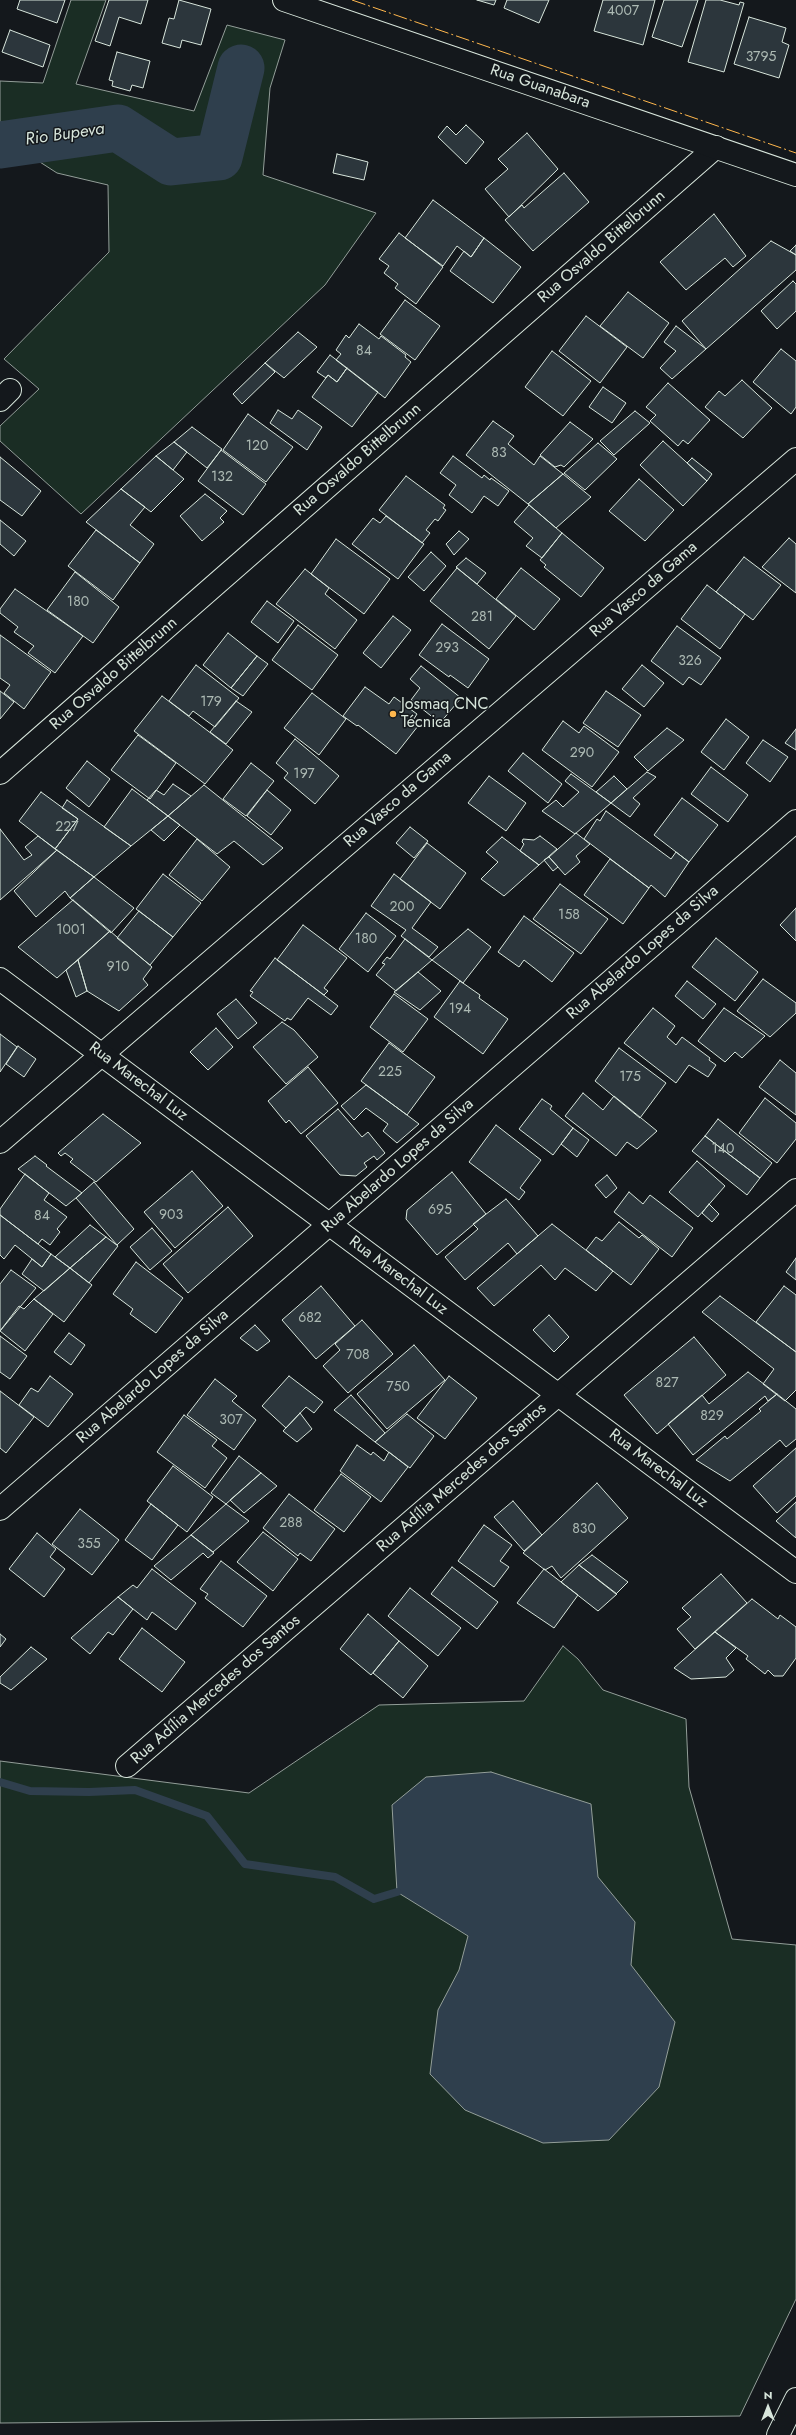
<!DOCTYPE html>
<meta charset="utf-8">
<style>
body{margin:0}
#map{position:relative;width:796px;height:2435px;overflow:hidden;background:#14181c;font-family:Jost,sans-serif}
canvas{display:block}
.north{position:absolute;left:748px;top:2387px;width:40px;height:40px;-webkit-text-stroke:3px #14181c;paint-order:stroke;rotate:0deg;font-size:11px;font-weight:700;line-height:16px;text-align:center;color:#d8e6dc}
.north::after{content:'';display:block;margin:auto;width:14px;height:18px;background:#d8e6dc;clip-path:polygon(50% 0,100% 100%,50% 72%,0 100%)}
</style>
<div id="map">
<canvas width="796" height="2435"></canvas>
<div class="north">N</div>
</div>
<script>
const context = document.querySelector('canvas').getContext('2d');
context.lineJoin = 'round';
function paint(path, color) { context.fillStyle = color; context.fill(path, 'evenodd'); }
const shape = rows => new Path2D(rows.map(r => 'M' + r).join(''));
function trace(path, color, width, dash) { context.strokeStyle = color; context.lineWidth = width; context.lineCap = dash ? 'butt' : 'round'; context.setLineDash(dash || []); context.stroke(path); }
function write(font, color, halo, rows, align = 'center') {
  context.font = font + ' Jost,sans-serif'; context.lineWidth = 3; context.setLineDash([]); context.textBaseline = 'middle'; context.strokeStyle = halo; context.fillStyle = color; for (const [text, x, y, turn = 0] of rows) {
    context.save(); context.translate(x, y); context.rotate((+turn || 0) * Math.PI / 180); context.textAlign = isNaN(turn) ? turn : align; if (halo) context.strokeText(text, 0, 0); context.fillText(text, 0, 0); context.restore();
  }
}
const green = shape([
 [71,0,106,0,76,84,194,111,227,25,285,40,270,88,263,175,376,213,325,285,81,514,0,441,0,426,39,389,4,359,109,252,108,185,57,173,29,155,0,158,0,81,43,83,71,0],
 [563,1646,578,1659,603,1690,686,1719,689,1787,732,1939,796,1945,796,2299,740,2416,0,2423,0,1761,249,1793,379,1705,524,1701,563,1646]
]);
const water = shape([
 [491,1772,591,1804,598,1877,635,1922,631,1965,675,2022,659,2087,609,2140,543,2143,465,2110,430,2074,438,2010,459,1970,468,1936,397,1892,392,1805,426,1777,491,1772]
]);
const stream = shape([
 [0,1782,30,1791,89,1792,135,1790,207,1816,245,1864,335,1877,374,1899,397,1892]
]);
const river = shape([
 [0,145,118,128,171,162,219,157,241,68]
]);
const building = shape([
 [20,0,65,0,57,23,17,9,20,0],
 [109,0,148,0,141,24,119,17,110,46,95,41,109,0],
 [179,0,211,9,201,45,182,40,180,48,162,43,169,18,174,19,179,0],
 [477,0,496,0,494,5,477,0],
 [507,0,549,0,539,23,504,8,507,0],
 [603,0,655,0,643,45,594,31,603,0],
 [664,0,698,0,682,47,652,37,664,0],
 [706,0,720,0,739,5,740,2,744,3,724,72,688,62,706,0],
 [749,17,786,28,782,42,789,45,779,78,734,64,749,17],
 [10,30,50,45,43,67,2,52,10,30],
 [117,52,150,61,143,88,132,85,130,91,112,86,113,81,109,80,117,52],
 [466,125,484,142,466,164,438,137,447,126,456,135,466,125],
 [527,133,558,169,509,217,485,189,508,169,498,159,527,133],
 [337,154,368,162,364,180,333,173,337,154],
 [564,173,589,202,533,251,505,220,522,205,524,208,564,173],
 [433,200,484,238,471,257,457,246,443,266,405,238,433,200],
 [714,214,746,256,733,267,725,258,686,290,660,262,714,214],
 [399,233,443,267,416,304,395,288,398,284,384,273,389,266,379,259,399,233],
 [484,238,521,267,493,303,450,271,464,251,471,257,484,238],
 [771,241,796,255,796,270,706,349,682,321,771,241],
 [796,245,796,255,790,251,796,245],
 [793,281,796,284,796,311,777,329,761,311,793,281],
 [628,292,669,323,643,358,600,326,628,292],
 [405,300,440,326,415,360,380,334,405,300],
 [586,316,627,347,600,383,559,351,586,316],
 [359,324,379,339,381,336,406,355,405,357,411,362,385,398,336,360,341,354,336,350,346,335,349,338,359,324],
 [676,326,706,349,672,379,660,368,676,351,664,342,676,326],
 [298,332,317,347,284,378,265,363,298,332],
 [781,349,796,361,796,407,791,414,753,382,781,349],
 [552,351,591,381,563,416,525,387,552,351],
 [330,355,347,368,337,382,328,375,326,378,317,372,330,355],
 [265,363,275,372,242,404,233,394,265,363],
 [347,368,378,392,352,427,312,397,328,375,337,382,347,368],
 [742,380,772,408,743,438,705,407,719,391,725,396,742,380],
 [668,383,710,420,688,444,683,440,678,446,650,421,656,415,646,407,668,383],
 [603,387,626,403,612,423,589,407,603,387],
 [278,410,292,419,298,410,322,427,307,450,270,423,278,410],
 [635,411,650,423,614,455,600,441,635,411],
 [248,414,293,447,266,482,223,450,248,414],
 [493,421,514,436,508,444,534,465,540,456,563,474,528,504,466,455,493,421],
 [570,422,593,439,564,467,561,465,555,467,540,455,570,422],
 [192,427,222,449,207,468,174,442,192,427],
 [663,441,707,481,683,506,640,465,663,441],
 [174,442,187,452,173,470,156,456,174,442],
 [598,443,617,459,585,490,564,473,598,443],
 [221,450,266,484,243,515,198,481,221,450],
 [156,456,184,479,151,512,121,489,156,456],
 [453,456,482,478,484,475,490,480,491,478,509,491,498,506,484,496,472,513,449,495,456,485,440,473,453,456],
 [0,457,41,491,22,516,0,500,0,457],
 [692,458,712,474,707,481,687,463,692,458],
 [563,474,591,497,556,528,528,504,563,474],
 [406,476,445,505,443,508,446,510,438,521,435,519,426,530,430,533,422,543,379,510,406,476],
 [639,479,674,510,645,541,609,511,639,479],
 [121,489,145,507,130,525,154,544,140,563,86,522,121,489],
 [205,494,227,511,220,518,224,522,202,541,180,516,205,494],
 [529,505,562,533,542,558,526,546,533,538,514,522,529,505],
 [386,516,424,544,398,579,352,544,373,518,380,523,386,516],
 [0,520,26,541,14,556,0,544,0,520],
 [96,530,140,563,113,600,68,566,96,530],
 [459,531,469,539,454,555,446,544,459,531],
 [562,533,604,568,581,597,544,567,546,565,540,560,562,533],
 [789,538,796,544,796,593,762,567,789,538],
 [336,539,390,579,364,614,311,574,336,539],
 [431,552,446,566,424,591,408,577,431,552],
 [744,557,781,585,753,620,716,592,744,557],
 [466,558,486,573,477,584,456,567,466,558],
 [457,568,516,616,489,649,430,601,457,568],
 [521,568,560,599,534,630,496,599,521,568],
 [305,569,329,588,325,594,357,620,335,649,276,604,305,569],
 [75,572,119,607,93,643,47,610,75,572],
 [707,585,745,614,720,649,681,619,707,585],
 [15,589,83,636,55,673,28,653,34,646,14,632,18,627,0,613,0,609,15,589],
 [267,601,294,621,278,643,251,622,267,601],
 [393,616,411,630,381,668,363,653,393,616],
 [442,624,489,659,468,688,450,675,449,677,419,655,442,624],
 [298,625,338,655,312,690,272,660,298,625],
 [677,626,721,658,701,685,689,677,683,685,651,661,677,626],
 [228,633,257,656,231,688,203,665,228,633],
 [0,635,51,672,24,709,4,693,10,685,0,678,0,635],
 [257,656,268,664,243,696,231,688,257,656],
 [196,665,239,698,215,727,193,711,189,716,169,701,196,665],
 [642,665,664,683,644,707,622,689,642,665],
 [421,666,461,698,440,723,411,700,420,688,410,679,421,666],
 [365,687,389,704,394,697,417,714,412,722,418,726,396,754,358,725,357,726,343,716,365,687],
 [0,691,14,702,0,719,0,691],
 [606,691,641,715,618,747,583,723,606,691],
 [312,693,346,719,319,755,284,728,312,693],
 [162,696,233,750,205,784,134,731,162,696],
 [236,701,252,712,226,744,210,732,236,701],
 [726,719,749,737,724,770,701,752,726,719],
 [563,721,579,733,584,726,619,752,592,787,542,750,563,721],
 [667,728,684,740,648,771,634,757,667,728],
 [796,729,796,750,785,743,796,729],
 [138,735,176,763,150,799,111,770,138,735],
 [295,739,339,776,315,804,284,778,288,773,276,763,295,739],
 [763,740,788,757,770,782,746,763,763,740],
 [523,753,562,784,548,803,508,771,523,753],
 [87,761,110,779,89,807,66,788,87,761],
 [251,763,274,781,246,816,223,799,251,763],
 [711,767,748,795,728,822,691,794,711,767],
 [647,772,656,777,633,798,640,804,630,817,611,803,647,772],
 [571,774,611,803,575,834,542,811,556,800,563,807,579,792,565,781,571,774],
 [489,776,526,803,506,831,468,803,489,776],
 [614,776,627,789,611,803,596,792,614,776],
 [173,784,191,796,168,816,147,800,156,790,164,795,173,784],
 [204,785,283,848,263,865,234,841,217,854,168,816,204,785],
 [132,789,168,816,131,846,104,827,132,789],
 [267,790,291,810,271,835,247,816,267,790],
 [41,792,78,819,55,849,19,821,41,792],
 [682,798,718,825,689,862,654,835,682,798],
 [67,800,131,846,94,877,55,849,78,819,62,808,67,800],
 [606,811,671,859,676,852,689,862,665,897,651,885,649,888,584,839,597,819,600,821,606,811],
 [168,816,180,825,164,841,151,830,168,816],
 [410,827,428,841,414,858,396,843,410,827],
 [0,829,24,860,32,855,25,847,38,836,57,850,0,900,0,829],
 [576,833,590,844,576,856,580,862,565,875,549,857,576,833],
 [540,836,557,849,539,865,520,851,524,844,522,842,523,839,534,840,540,836],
 [502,837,539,865,504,896,481,879,498,862,486,852,502,837],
 [197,839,230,867,202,901,169,875,197,839],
 [427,843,466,873,440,909,400,879,427,843],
 [57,850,94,877,70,898,65,891,36,917,14,891,57,850],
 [549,857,558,867,553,871,544,860,549,857],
 [610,859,649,888,623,924,584,895,610,859],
 [163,874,201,903,173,937,136,909,163,874],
 [394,874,431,902,412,928,438,947,429,957,401,936,406,930,371,906,394,874],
 [94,877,134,908,111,933,70,898,94,877],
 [560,884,608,919,581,954,533,919,560,884],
 [73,900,110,931,57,978,18,947,73,900],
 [796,908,796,941,780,925,796,908],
 [139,911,173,937,150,965,117,938,139,911],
 [366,913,396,936,368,972,339,949,366,913],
 [524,916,574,953,552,982,524,960,519,967,498,952,524,916],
 [303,925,347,958,324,988,328,991,324,995,277,960,303,925],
 [468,929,491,947,463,983,432,960,468,929],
 [110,931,152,967,143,979,148,985,119,1011,87,991,78,960,110,931],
 [716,938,758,972,735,1001,692,967,716,938],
 [405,939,432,960,396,991,376,975,385,964,382,963,387,957,390,959,405,939],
 [275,958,338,1006,331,1015,308,998,291,1020,287,1018,285,1021,250,996,253,992,250,991,275,958],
 [78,960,87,991,76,997,66,970,78,960],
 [418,972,441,991,420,1010,394,992,418,972],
 [763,979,796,1003,796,1013,770,1037,737,1011,763,979],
 [460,981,480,995,479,998,508,1019,483,1054,434,1017,460,981],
 [687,981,716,1004,703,1019,675,996,687,981],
 [394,994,428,1019,403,1052,370,1027,394,994],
 [236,999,257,1023,238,1039,217,1014,236,999],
 [653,1008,675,1026,667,1037,676,1045,682,1037,710,1058,709,1060,716,1065,708,1077,689,1065,676,1083,624,1043,653,1008],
 [724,1008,765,1036,742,1058,735,1052,725,1062,698,1041,724,1008],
 [282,1022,294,1030,318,1057,286,1084,253,1047,282,1022],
 [216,1028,233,1047,208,1070,190,1052,216,1028],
 [0,1034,17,1047,0,1072,0,1034],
 [389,1043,435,1077,407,1115,361,1081,389,1043],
 [18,1046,36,1059,24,1077,6,1064,18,1046],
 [619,1048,666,1083,640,1118,595,1081,619,1048],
 [780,1060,796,1073,796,1115,759,1087,780,1060],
 [308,1067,338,1103,301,1134,289,1120,286,1123,268,1101,308,1067],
 [366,1085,407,1115,419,1124,397,1143,383,1131,388,1124,366,1108,354,1120,341,1106,366,1085],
 [583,1093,603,1110,614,1096,657,1131,637,1149,627,1142,616,1156,565,1116,583,1093],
 [765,1098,796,1123,796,1139,777,1163,739,1133,765,1098],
 [542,1099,552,1106,550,1109,573,1128,553,1155,519,1129,542,1099],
 [338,1109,362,1137,368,1132,385,1153,377,1160,374,1156,364,1163,367,1167,356,1176,340,1175,306,1136,338,1109],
 [103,1114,141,1143,96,1182,70,1162,73,1159,65,1153,61,1156,58,1153,103,1114],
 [718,1119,772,1163,760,1178,705,1136,718,1119],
 [496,1125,541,1160,520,1188,525,1192,519,1200,469,1162,496,1125],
 [573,1128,589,1140,577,1157,561,1144,573,1128],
 [705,1136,760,1178,747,1195,692,1151,705,1136],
 [35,1156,47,1165,46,1166,82,1193,66,1206,18,1169,35,1156],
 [697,1161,725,1186,698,1217,669,1192,697,1161],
 [192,1171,223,1206,175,1248,144,1212,192,1171],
 [452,1172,486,1214,437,1255,406,1219,407,1210,452,1172],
 [25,1174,49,1193,44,1200,67,1217,57,1229,60,1232,50,1245,42,1239,38,1244,0,1215,0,1209,25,1174],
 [607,1175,617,1188,606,1198,595,1185,607,1175],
 [94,1182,134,1229,117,1245,76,1198,94,1182],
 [629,1192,643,1204,650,1195,693,1228,672,1257,614,1212,629,1192],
 [506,1199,538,1236,517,1254,508,1243,465,1280,445,1257,478,1229,473,1224,506,1199],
 [709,1204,719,1214,712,1222,702,1213,709,1204],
 [228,1207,253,1236,188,1293,163,1264,228,1207],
 [0,1215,51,1254,42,1267,15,1245,4,1259,0,1255,0,1215],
 [619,1222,639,1238,642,1235,659,1249,631,1285,586,1250,596,1237,602,1241,619,1222],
 [552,1224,613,1271,596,1291,565,1268,555,1280,541,1265,494,1306,477,1288,552,1224],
 [90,1225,106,1237,70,1268,55,1257,90,1225],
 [152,1228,172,1251,150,1270,130,1247,152,1228],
 [106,1237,118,1246,89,1283,70,1268,106,1237],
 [51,1254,70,1268,44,1291,22,1274,32,1259,42,1267,51,1254],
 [796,1258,796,1280,786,1272,796,1258],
 [136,1262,183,1298,156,1333,130,1314,133,1309,113,1294,136,1262],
 [70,1268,92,1285,64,1322,34,1299,70,1268],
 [11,1270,36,1288,0,1331,0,1284,11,1270],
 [321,1286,355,1326,316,1359,282,1320,321,1286],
 [784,1286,796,1295,796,1352,756,1322,784,1286],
 [720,1296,796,1352,796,1390,785,1401,763,1384,774,1369,702,1312,720,1296],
 [34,1299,53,1314,25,1351,0,1331,19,1306,24,1309,34,1299],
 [549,1315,569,1337,554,1352,533,1330,549,1315],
 [362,1320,393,1354,348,1393,323,1366,340,1350,335,1344,362,1320],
 [255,1325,270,1341,257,1351,240,1338,255,1325],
 [69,1333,85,1345,71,1365,54,1352,69,1333],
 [0,1336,27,1356,10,1379,0,1372,0,1336],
 [694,1337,726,1375,657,1434,624,1395,694,1337],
 [414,1345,445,1380,387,1429,357,1394,414,1345],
 [748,1372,777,1394,768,1401,765,1396,693,1455,668,1424,702,1395,709,1404,748,1372],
 [50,1376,73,1394,48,1427,19,1405,31,1388,38,1392,50,1376],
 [289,1376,323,1402,314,1413,306,1407,286,1428,262,1406,289,1376],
 [449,1376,477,1398,445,1439,417,1418,449,1376],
 [215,1379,237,1396,232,1401,256,1420,234,1450,187,1415,215,1379],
 [0,1391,34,1417,6,1453,0,1448,0,1391],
 [777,1394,796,1409,796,1439,786,1447,780,1440,730,1481,696,1460,725,1436,727,1439,761,1411,759,1409,777,1394],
 [351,1395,385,1433,375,1442,334,1410,351,1395],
 [300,1413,312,1429,297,1442,283,1431,300,1413],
 [407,1414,434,1436,410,1468,375,1442,407,1414],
 [184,1415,217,1440,212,1446,227,1458,205,1488,157,1452,184,1415],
 [357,1445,371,1455,373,1452,384,1461,389,1452,408,1467,381,1502,340,1471,357,1445],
 [796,1448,796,1496,777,1513,753,1486,796,1448],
 [239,1456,261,1473,226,1504,211,1493,239,1456],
 [173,1466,213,1497,187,1532,147,1501,173,1466],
 [261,1473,277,1486,244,1513,230,1500,261,1473],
 [341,1474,371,1497,344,1532,314,1510,341,1474],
 [597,1483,628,1518,561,1578,552,1566,545,1570,523,1553,597,1483],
 [289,1494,335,1529,311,1561,300,1553,298,1556,263,1528,289,1494],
 [513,1501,542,1535,524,1551,494,1517,513,1501],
 [796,1502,796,1538,776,1521,796,1502],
 [151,1504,178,1525,152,1560,125,1540,151,1504],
 [226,1504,249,1521,213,1552,191,1535,226,1504],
 [80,1509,119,1540,92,1575,52,1544,80,1509],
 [484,1525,512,1545,500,1561,509,1567,494,1587,458,1561,484,1525],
 [263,1532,298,1559,273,1591,237,1562,263,1532],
 [37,1533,56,1549,50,1557,65,1569,44,1597,9,1569,37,1533],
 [191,1535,214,1553,208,1558,203,1553,171,1580,154,1566,191,1535],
 [592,1555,628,1582,616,1594,579,1565,592,1555],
 [221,1561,267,1596,243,1627,205,1598,208,1594,200,1589,221,1561],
 [579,1565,617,1594,598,1611,561,1582,579,1565],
 [452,1567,498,1602,477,1629,431,1594,452,1567],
 [152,1569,196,1603,176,1630,152,1612,147,1620,118,1597,133,1585,137,1588,152,1569],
 [544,1569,578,1595,554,1628,517,1603,544,1569],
 [721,1574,747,1603,695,1649,677,1629,691,1617,682,1608,721,1574],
 [410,1588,461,1628,438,1656,388,1616,410,1588],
 [118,1597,133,1609,113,1635,108,1632,90,1654,71,1638,118,1597],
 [752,1599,778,1619,780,1615,796,1627,796,1658,783,1676,774,1676,768,1670,765,1674,746,1659,748,1656,715,1632,752,1599],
 [368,1614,399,1641,371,1675,340,1649,368,1614],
 [142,1628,185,1662,162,1692,119,1659,142,1628],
 [715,1632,736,1648,726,1658,734,1670,726,1677,691,1679,674,1668,715,1632],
 [0,1634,6,1639,0,1647,0,1634],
 [399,1641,428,1666,403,1698,373,1673,399,1641],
 [31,1647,47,1659,11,1690,0,1683,0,1677,31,1647]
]);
const minor = shape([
 [0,400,10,390],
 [0,773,716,147],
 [0,1142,796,459],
 [0,1509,796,821],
 [127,1766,796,1190]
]);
const tertiary = shape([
 [778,2435,796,2399]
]);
const secondary = shape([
 [284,0,796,175],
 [0,979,796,1572]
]);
const power = shape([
 [352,0,796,153]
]);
const markers = [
 [393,714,4,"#ffb74d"]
];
const numberNames = [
 ["4007",623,12],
 ["3795",761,58],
 ["84",364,352],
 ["120",257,447],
 ["83",499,454],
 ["132",222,478],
 ["180",78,603],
 ["281",482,618],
 ["293",447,649],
 ["326",690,662],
 ["179",211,703],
 ["290",582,754],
 ["197",304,775],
 ["227",67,828],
 ["200",402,908],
 ["158",569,916],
 ["1001",71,931],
 ["180",366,940],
 ["910",118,968],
 ["194",460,1010],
 ["225",390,1073],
 ["175",630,1078],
 ["140",723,1150],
 ["695",440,1211],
 ["903",171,1216],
 ["84",42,1217],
 ["682",310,1319],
 ["708",358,1356],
 ["827",667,1384],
 ["750",398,1388],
 ["829",712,1417],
 ["307",231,1421],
 ["288",291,1524],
 ["830",584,1530],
 ["355",89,1545]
];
const streetNames = [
 ["Rua Guanabara",540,87,19],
 ["Rua Osvaldo Bittelbrunn",602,247,-41],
 ["Rua Osvaldo Bittelbrunn",358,460,-41],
 ["Rua Vasco da Gama",644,590,-41],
 ["Rua Osvaldo Bittelbrunn",114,674,-41],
 ["Rua Vasco da Gama",398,800,-41],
 ["Rua Abelardo Lopes da Silva",643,953,-41],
 ["Rua Marechal Luz",138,1082,37],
 ["Rua Abelardo Lopes da Silva",398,1166,-41],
 ["Rua Marechal Luz",398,1276,37],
 ["Rua Abelardo Lopes da Silva",153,1377,-41],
 ["Rua Marechal Luz",658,1469,37],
 ["Rua Adília Mercedes dos Santos",462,1478,-41],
 ["Rua Adília Mercedes dos Santos",216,1690,-41]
];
const poiNames = [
 ["Josmaq CNC",401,705],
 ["Técnica",401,723]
];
const waterNames = [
 ["Rio Bupeva",65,135,-8]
];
paint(green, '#1a2d24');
trace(green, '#939e99', 1);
paint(water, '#2f3f4d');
trace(water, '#939e99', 1);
trace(stream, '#2f3f4d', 8);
trace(river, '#2f3f4d', 47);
paint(building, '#2c363c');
trace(building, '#d8e6dc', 1);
trace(minor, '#d8e6dc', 24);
trace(tertiary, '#d8e6dc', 24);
trace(secondary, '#d8e6dc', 24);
trace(minor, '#14181c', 22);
trace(tertiary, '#14181c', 22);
trace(secondary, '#14181c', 22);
trace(power, '#ffb74d', 1, [14, 3, 2, 3]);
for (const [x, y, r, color] of markers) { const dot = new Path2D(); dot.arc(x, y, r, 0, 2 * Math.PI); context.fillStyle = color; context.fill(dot); trace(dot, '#14181c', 1.5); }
write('14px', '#adbab4', null, numberNames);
write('16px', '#d8e6dc', '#14181c', streetNames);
write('16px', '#d8e6dc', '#14181c', poiNames, 'left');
write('italic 17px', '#d8e6dc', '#14181c', waterNames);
</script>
